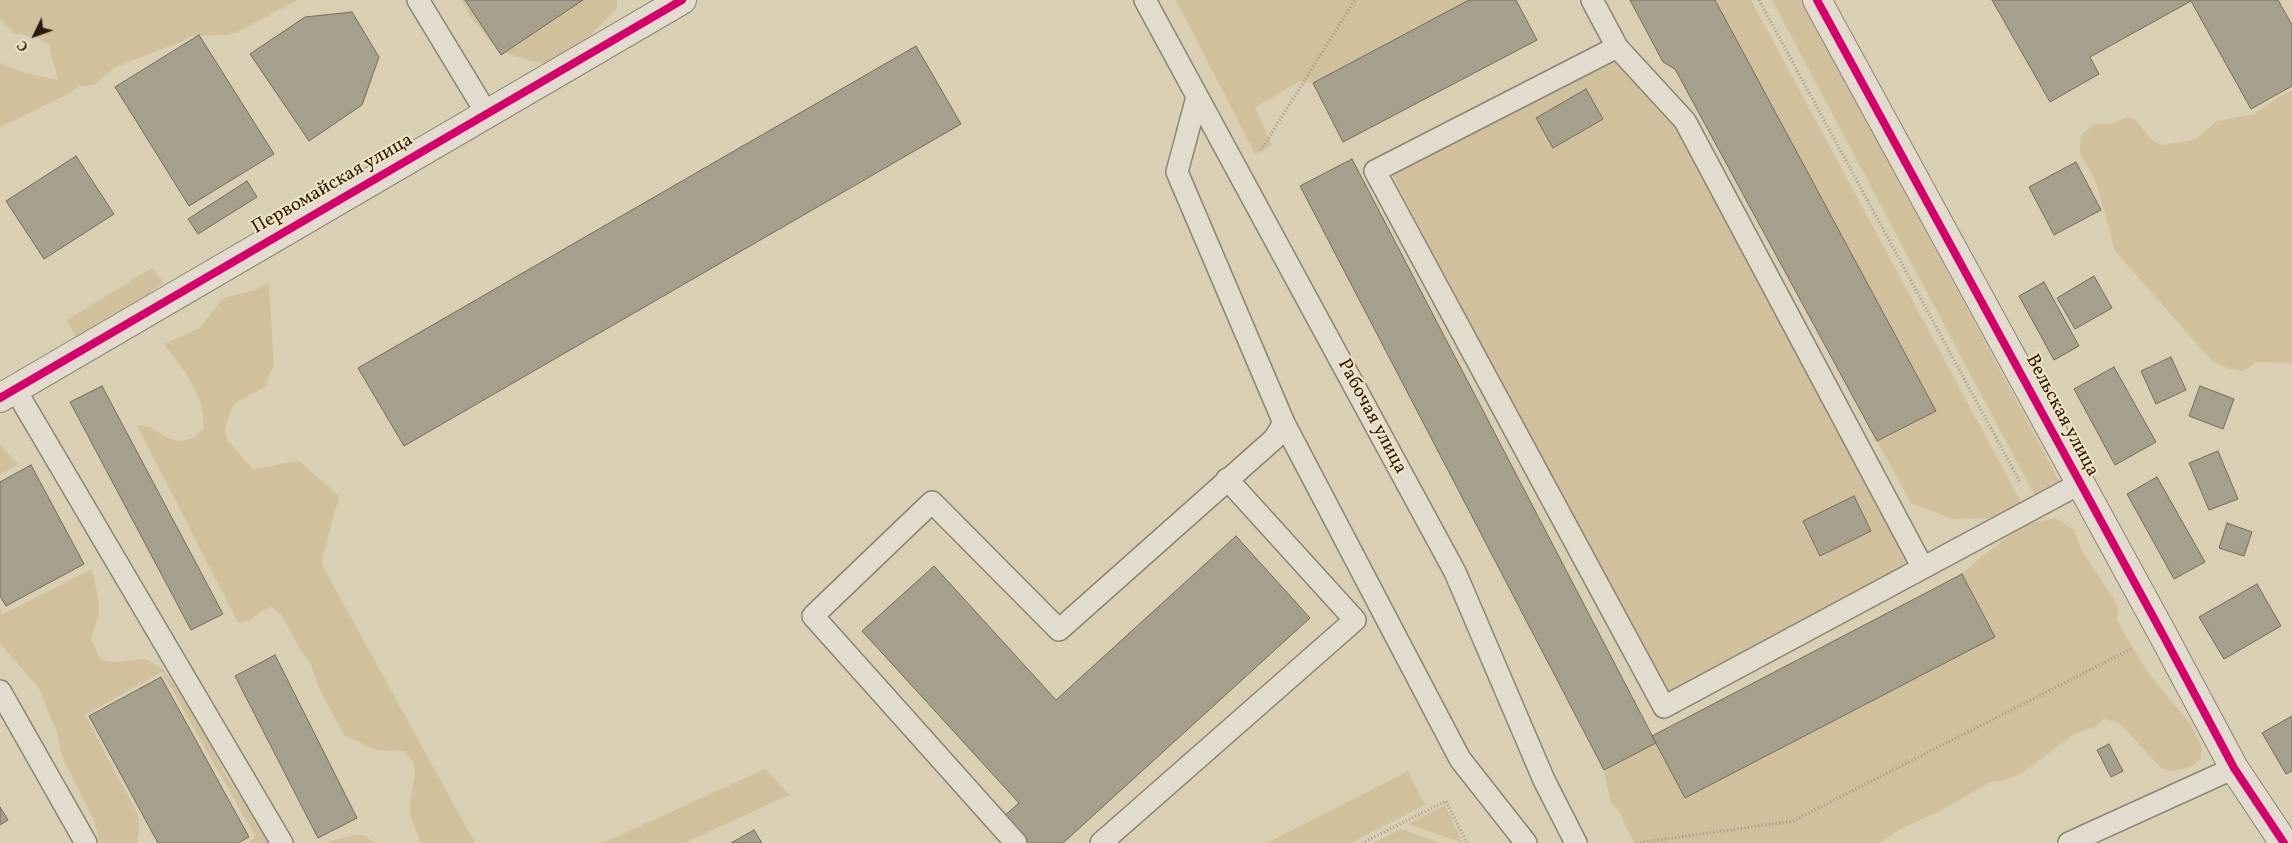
<!DOCTYPE html>
<meta charset="utf-8">
<style>
body{margin:0}
#map{position:relative;width:2292px;height:843px;overflow:hidden;background:#d9cfb3;font-family:Vollkorn,serif}
canvas{display:block}
.north{position:absolute;left:10px;top:10px;width:50px;height:50px;-webkit-text-stroke:4px #f1e4c3;paint-order:stroke;rotate:228deg;font-size:14px;font-weight:700;line-height:20px;text-align:center;color:#2b1b0c}
.north::after{content:'';display:block;margin:auto;width:18px;height:22px;background:#2b1b0c;clip-path:polygon(50% 0,100% 100%,50% 72%,0 100%)}
</style>
<div id="map">
<canvas width="2292" height="843"></canvas>
<div class="north">С</div>
</div>
<script>
const context = document.querySelector('canvas').getContext('2d');
context.lineJoin = 'round';
function paint(path, color) { context.fillStyle = color; context.fill(path, 'evenodd'); }
const shape = rows => new Path2D(rows.map(r => 'M' + r).join(''));
function trace(path, color, width, dash) { context.strokeStyle = color; context.lineWidth = width; context.lineCap = dash ? 'butt' : 'round'; context.setLineDash(dash || []); context.stroke(path); }
function write(font, color, halo, rows, align = 'center') {
  context.font = font + ' Vollkorn,serif'; context.lineWidth = 4; context.setLineDash([]); context.textBaseline = 'middle'; context.strokeStyle = halo; context.fillStyle = color; for (const [text, x, y, turn = 0] of rows) {
    context.save(); context.translate(x, y); context.rotate((+turn || 0) * Math.PI / 180); context.textAlign = isNaN(turn) ? turn : align; if (halo) context.strokeText(text, 0, 0); context.fillText(text, 0, 0); context.restore();
  }
}
const green = shape([
 [0,0,298,0,237,32,226,35,190,36,181,42,123,64,113,69,94,85,79,86,68,94,0,127,0,63,25,73,58,80,49,45,38,38,14,33,0,19],
 [462,0,617,0,617,8,586,40,561,58,547,65,508,54,496,48,470,16],
 [1176,0,1469,0,1313,83,1301,81,1255,107,1272,145,1255,154],
 [1715,0,1751,0,2022,504,2008,514,1989,518,1953,519,1911,503,1877,441,1936,411],
 [1772,0,1802,0,2062,486,2036,498],
 [1612,59,1676,123,1910,567,1667,694,1391,173],
 [2292,90,2292,363,2256,362,2243,371,2227,368,2212,361,2115,251,2097,185,2080,152,2081,135,2095,124,2111,124,2127,117,2136,120,2150,138,2157,143,2164,145,2188,141,2196,139,2217,121,2255,114,2277,98],
 [152,268,164,283,78,342,67,320],
 [269,284,274,366,269,375,266,386,240,400,232,407,225,428,227,440,253,469,299,461,339,496,321,563,475,843,421,843,410,816,410,802,415,775,413,761,403,751,377,750,344,735,319,688,310,662,301,651,282,616,271,607,260,612,251,620,238,623,137,425,149,427,170,439,181,441,194,438,204,428,203,414,200,401,188,376,164,344,200,328,223,298,255,290],
 [0,445,18,464,0,475],
 [2056,518,2074,530,2081,549,2114,599,2118,608,2117,619,2129,642,2149,674,2192,726,2202,748,2200,759,2192,767,2171,771,2161,768,2123,727,2114,721,2103,719,2095,727,2074,734,2022,773,2002,781,1990,782,1940,811,1898,830,1879,843,1634,843,1619,811,1611,803,1604,770,1656,743,1685,798,1995,637,1962,574,1979,559,2024,524],
 [92,569,99,603,99,614,91,638,98,655,104,661,113,662,146,659,163,669,184,698,204,730,225,774,237,792,269,828,283,839,299,843,249,843,255,836,162,672,85,715,138,814,139,832,137,843,100,843,94,820,62,756,57,732,38,687,0,644,0,608,3,614],
 [765,769,789,795,684,843,603,843],
 [1408,771,1425,805,1351,843,1267,843],
 [1445,805,1463,843,1408,824],
 [1401,829,1440,843,1373,843],
 [364,835,375,843,325,843,354,835]
]);
const building = shape([
 [465,0,583,0,501,55,465,0],
 [1469,0,1516,0,1537,40,1343,142,1313,83,1469,0],
 [1630,0,1715,0,1936,411,1877,441,1675,69,1663,62,1630,0],
 [1992,0,2278,0,2292,25,2292,86,2251,109,2191,1,2090,57,2099,74,2050,102,1992,0],
 [352,12,379,57,362,105,309,141,250,54,305,17,352,12],
 [199,35,274,154,189,206,115,87,199,35],
 [916,46,961,124,404,446,358,368,916,46],
 [1586,89,1603,119,1553,148,1536,118,1586,89],
 [76,156,114,214,44,259,6,201,76,156],
 [1352,159,1656,743,1604,770,1300,186,1352,159],
 [2076,162,2101,210,2054,235,2029,187,2076,162],
 [247,181,257,197,198,234,188,219,247,181],
 [2094,276,2112,308,2075,329,2057,298,2094,276],
 [2044,282,2079,346,2054,360,2019,296,2044,282],
 [2171,357,2186,390,2156,404,2141,371,2171,357],
 [2114,367,2156,442,2115,465,2074,389,2114,367],
 [102,386,223,614,191,630,70,402,102,386],
 [2200,386,2234,399,2223,429,2189,416,2200,386],
 [2218,451,2238,499,2209,510,2189,463,2218,451],
 [31,465,84,564,6,606,0,596,0,482,31,465],
 [2157,477,2205,562,2174,579,2127,494,2157,477],
 [1854,496,1871,531,1820,556,1803,521,1854,496],
 [2227,523,2252,532,2244,556,2219,548,2227,523],
 [1236,536,1310,618,1063,843,1027,843,1003,817,1019,803,862,631,934,566,1056,700,1236,536],
 [1962,574,1995,637,1685,798,1652,736,1962,574],
 [2257,584,2281,626,2224,659,2199,617,2257,584],
 [275,655,357,818,318,838,235,676,275,655],
 [161,677,249,837,238,843,158,843,89,716,161,677],
 [2292,716,2292,771,2286,774,2262,733,2292,716],
 [2109,744,2123,771,2111,777,2097,750,2109,744],
 [0,807,8,820,0,825,0,807],
 [754,830,762,843,731,843,754,830]
]);
const path = shape([
 [1759,0,2020,482],
 [1261,150,1355,0],
 [1362,843,1446,801,1467,843],
 [1637,843,1793,821,2133,648]
]);
const lane = shape([
 [418,0,487,114],
 [1145,0,1455,572,1544,780,1576,843],
 [1592,0,1617,47],
 [1197,97,1177,172,1284,423,1460,759,1526,843],
 [15,389,282,843],
 [1923,568,1685,121,1617,47,1375,171,1664,707,2079,484],
 [0,691,86,843],
 [1016,843,813,616,932,502,1059,630,1274,439,1284,423],
 [1101,843,1355,620,1227,479],
 [2069,843,2234,768]
]);
const street = shape([
 [1817,0,2162,633,2234,768,2284,843],
 [0,398,682,0]
]);
const cycleway = shape([
 [1817,0,2162,633,2234,768,2284,843],
 [0,398,682,0]
]);
const streetNames = [
 ["Первомайская улица",333,185,-30],
 ["Вельская улица",2061,416,62],
 ["Рабочая улица",1371,417,62]
];
paint(green, '#d0c19c');
paint(building, '#a69f8c');
trace(building, '#746c5d', 1);
trace(lane, '#8c8473', 24);
trace(street, '#8c8473', 30);
trace(path, '#9f998e', 3, [1, 2.5]);
trace(lane, '#e1dccd', 21);
trace(street, '#e1dccd', 28);
trace(cycleway, '#d6006c', 8);
write('19px', '#2b1b0c', '#f1e4c3', streetNames);
</script>
